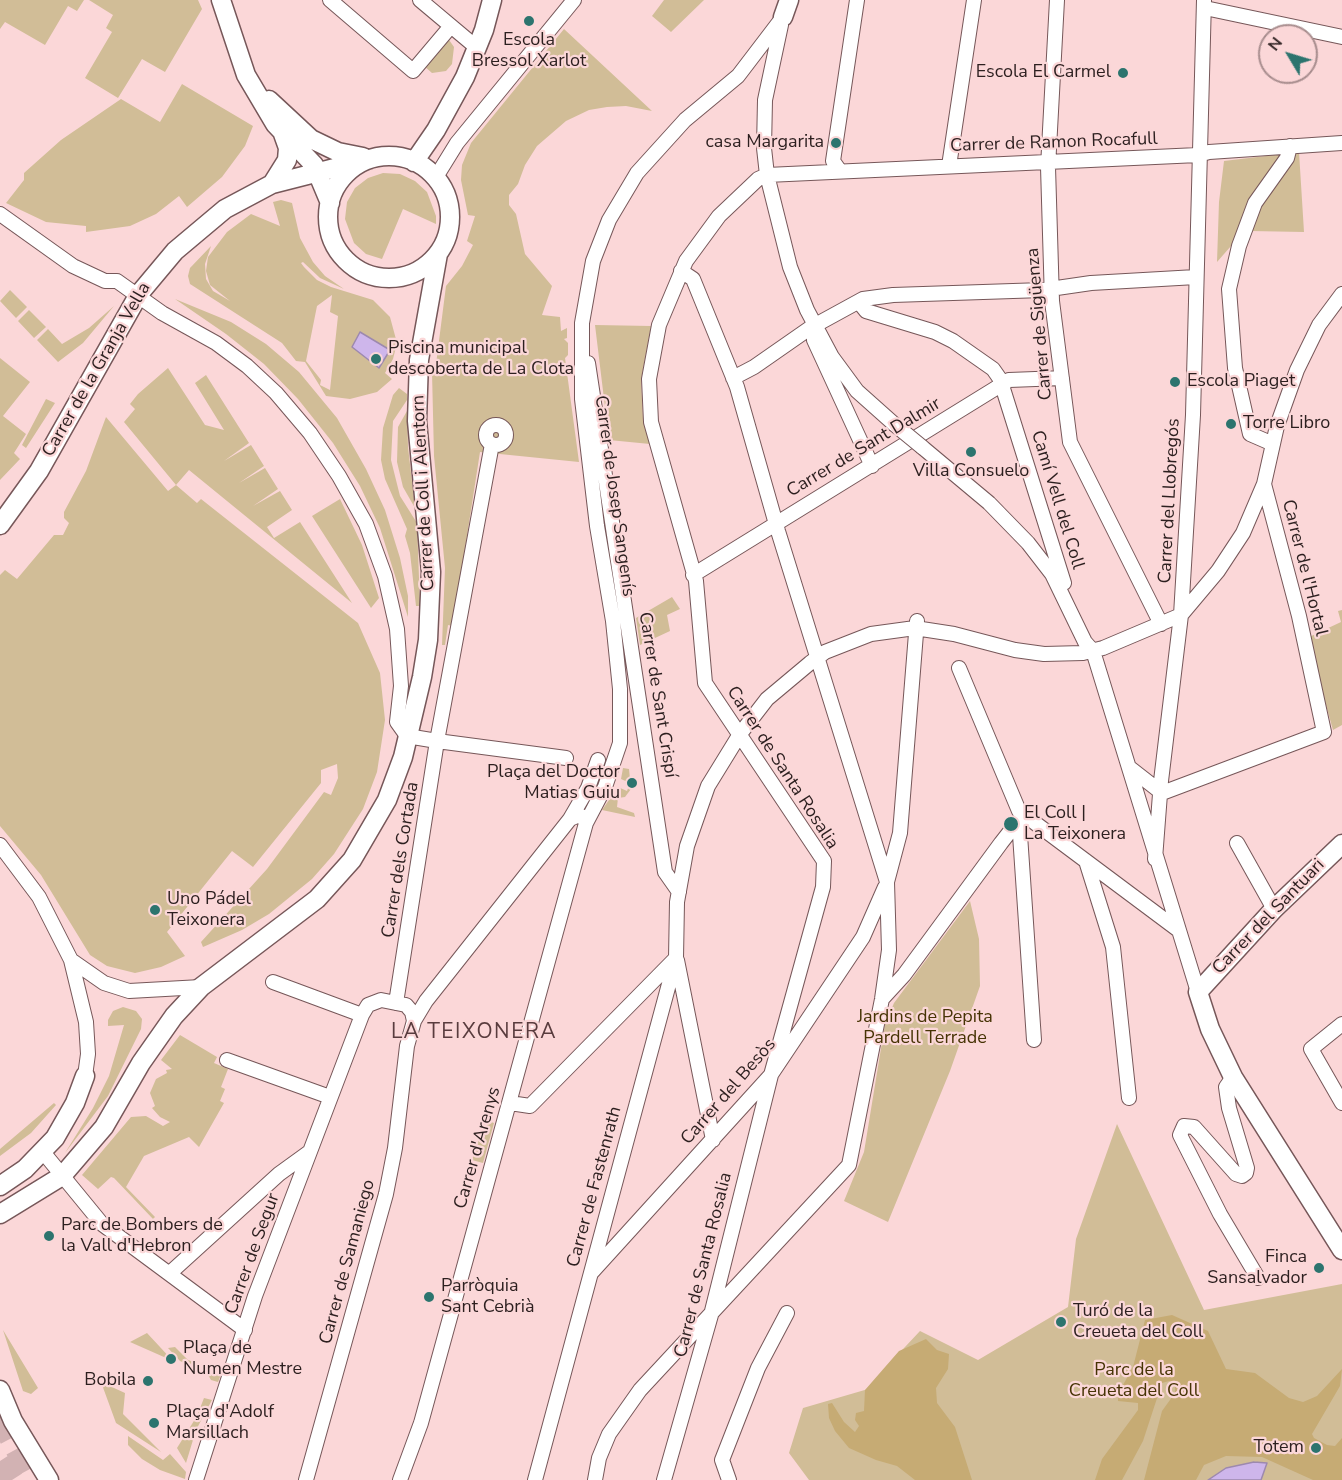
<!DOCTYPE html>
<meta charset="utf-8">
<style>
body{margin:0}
#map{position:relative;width:1342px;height:1480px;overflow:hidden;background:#fbd7d8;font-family:"Nunito Sans",sans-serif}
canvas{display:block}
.north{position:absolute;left:1258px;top:24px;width:60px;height:60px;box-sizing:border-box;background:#fbd7d8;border:2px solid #a88d8e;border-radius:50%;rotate:308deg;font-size:16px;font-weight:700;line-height:24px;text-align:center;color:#2c1f1f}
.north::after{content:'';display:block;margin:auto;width:21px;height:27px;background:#2c746e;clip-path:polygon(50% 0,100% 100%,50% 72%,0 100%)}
</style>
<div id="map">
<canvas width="1342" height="1480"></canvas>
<div class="north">N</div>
</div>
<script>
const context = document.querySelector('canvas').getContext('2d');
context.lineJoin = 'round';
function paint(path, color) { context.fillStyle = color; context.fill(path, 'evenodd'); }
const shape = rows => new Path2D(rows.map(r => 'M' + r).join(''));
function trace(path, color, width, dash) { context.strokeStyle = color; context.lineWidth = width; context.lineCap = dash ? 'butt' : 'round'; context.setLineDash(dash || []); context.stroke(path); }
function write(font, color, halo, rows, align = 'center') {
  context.font = font + ' "Nunito Sans",sans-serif'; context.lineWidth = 4.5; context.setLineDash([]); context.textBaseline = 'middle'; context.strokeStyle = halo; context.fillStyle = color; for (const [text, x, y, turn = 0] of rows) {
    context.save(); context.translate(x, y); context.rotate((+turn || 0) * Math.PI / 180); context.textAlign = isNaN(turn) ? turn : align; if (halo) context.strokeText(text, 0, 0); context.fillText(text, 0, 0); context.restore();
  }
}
const green = shape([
 [0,0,84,0,77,11,68,6,45,45,5,22,0,29],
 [89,0,198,0,202,9,165,72,142,59,118,98,85,78,112,32,106,28,113,15],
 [664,0,704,0,671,32,652,16],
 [564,29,652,111,626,106,607,107,589,110,566,121,537,146,525,165,518,184,509,195,509,205,516,214,525,254,552,286,542,315,560,317,561,331,567,328,567,338,564,339,568,343,568,355,565,358,579,462,480,452,453,626,448,625,445,645,442,645,445,568,434,456,432,372,435,372,446,286,462,266,473,245,467,241,475,216,468,215,461,180,462,165,471,143],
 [447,37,454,47,452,64,446,71,432,73,424,66],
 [182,84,253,126,245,146,222,177,187,207,179,196,156,214,130,226,86,232,86,226,46,222,6,203,24,180,24,173,61,140,121,99,160,122],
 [1299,152,1304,232,1250,231,1230,266,1231,246,1217,262,1219,202,1224,161],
 [383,173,400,174,415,181,427,192,436,216,436,224,403,209,382,259,366,254,354,243,345,219,347,202,355,188,368,178],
 [281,200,292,203,300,238,313,262,325,276,344,289,320,278,303,262,301,263,304,267,317,280,331,287,373,300,390,317,397,343,393,359,385,373,392,379,377,392,350,399,326,396,305,362,296,361,282,343,190,284,188,276,190,268,211,246,205,264,206,279,213,291,230,301,210,285,206,271,208,257,227,232,251,214,280,226,273,202],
 [332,295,330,312,338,316,330,390,320,385,321,380,306,361,317,306],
 [10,290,27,307,16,318,0,301],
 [175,299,231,322,266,344,299,372,337,418,366,469,385,510,400,558,408,596,408,617,380,528,360,486,333,443,298,399,264,364,226,334],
 [114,306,83,343,58,362,37,340,48,329,62,344,89,328],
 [29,310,46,327,34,338,18,321],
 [595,325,651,326,641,380,643,418,650,444,609,440],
 [0,358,30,382,3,416,26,434,14,453,20,459,0,480],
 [168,368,205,425,224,430,195,383,206,375,249,443,224,461,251,445,264,466,239,483,265,468,278,489,253,506,280,491,292,510,267,527,274,538,300,522,352,603,189,470,176,485,197,503,201,499,358,623,380,673,385,720,377,772,363,809,334,854,312,879,269,914,242,930,203,947,201,942,267,869,324,792,331,795,338,778,337,764,321,770,321,783,253,867,232,851,167,932,185,956,161,967,135,973,107,966,90,955,41,875,0,826,0,575,5,570,17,579,54,535,63,535,69,523,64,518,64,512,86,471,106,417,168,491,176,485,124,422,135,409,130,404,138,394],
 [399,388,407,394,407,400,393,421,391,460,400,496,417,523,420,606,416,606,410,553,405,536,407,529,385,479,381,460,383,428,393,395],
 [46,399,55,403,26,448,22,445],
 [407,411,408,447,415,508,403,487,397,462,398,427],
 [340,499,362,545,379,598,371,608,312,516],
 [672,597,680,609,667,615,670,631,640,645,636,618],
 [1342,610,1342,725,1333,730,1307,638,1341,622,1338,611],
 [623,768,629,769,631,789,625,797,618,798,617,807,634,813,635,817,602,810,618,787,627,791,630,783,621,779],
 [970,901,979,939,980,986,950,1071,888,1222,844,1201,864,1152,885,1024,894,1003],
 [123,1007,136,1011,142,1019,141,1029,108,1096,65,1153,93,1108,109,1076,124,1025,108,1026,108,1020,113,1011],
 [180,1035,217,1057,214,1063,228,1069,221,1087,225,1089,220,1101,224,1103,199,1147,189,1137,144,1156,126,1187,155,1217,153,1219,114,1178,111,1177,98,1189,82,1175,131,1117,146,1116,163,1126,170,1122,160,1117,152,1108,155,1106,150,1093,156,1079,167,1073,166,1070,172,1069,161,1060],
 [54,1103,56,1105,31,1133,0,1156,0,1149],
 [485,1120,494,1123,483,1163,472,1160],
 [1117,1124,1204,1310,1342,1284,1342,1480,809,1480,789,1453,803,1408,875,1387,889,1364,920,1331,978,1360,1068,1307,1076,1239],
 [3,1330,38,1388,31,1394,23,1391],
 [147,1333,173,1361,130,1342],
 [175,1347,188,1360,222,1372,218,1382,211,1380,207,1373,180,1361,168,1348],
 [101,1382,125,1393,123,1414,161,1452,116,1423],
 [204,1398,212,1400,196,1430,186,1463,177,1448,197,1416],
 [128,1436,163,1460,170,1454,186,1472,185,1479,160,1470,142,1459,128,1445]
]);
const forest = shape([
 [1172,1315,1208,1331,1226,1369,1255,1373,1289,1398,1303,1402,1317,1396,1342,1369,1340,1386,1312,1434,1314,1438,1327,1445,1335,1446,1342,1438,1342,1480,1313,1480,1262,1457,1226,1456,1204,1465,1196,1480,1144,1480,1162,1411,1175,1393,1175,1385,1169,1381,1162,1383,1143,1441,1122,1480,1095,1480,1102,1459,1138,1410,1138,1403,1118,1401,1118,1394,1133,1367,1145,1320],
 [926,1339,937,1350,949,1354,948,1369,936,1388,937,1403,955,1427,972,1480,915,1480,897,1466,876,1460,849,1448,835,1431,829,1418,828,1404,832,1403,844,1422,855,1432,859,1426,855,1420,856,1413,864,1411,865,1390,899,1351]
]);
const water = shape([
 [360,332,390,350,379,368,352,347,360,332],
 [1254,1462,1267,1463,1261,1480,1208,1480,1226,1468,1254,1462]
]);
const highwayTunnel = shape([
 [0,1417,34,1480],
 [0,1461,12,1480]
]);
const street = shape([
 [330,0,413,71,451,26],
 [420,0,476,47],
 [1057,0,1048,167,1052,301,1070,442,1161,624],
 [1205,8,1342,37],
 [781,25,765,100,764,148,767,175,790,267,807,310,832,357,857,391,894,424],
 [949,166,974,0],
 [840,171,833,161,857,0],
 [436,177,457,143,574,0],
 [0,214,73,266,105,281,117,281,162,313,216,343,247,366,276,393,310,433,339,476,366,524,385,576,397,629,401,686,397,722,407,736,437,741,396,1003],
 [681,271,693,279,737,387,778,531,887,882],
 [863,299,862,306,866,311,935,332,953,341,993,369,1000,379,1064,583],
 [814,340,872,466],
 [588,363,665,872,679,892],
 [733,378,754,367,810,328,863,299,893,295,1043,290,1091,283,1196,277],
 '486 435a10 10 0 1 1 20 0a10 10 0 1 1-20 0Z',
 [492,444,437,741,566,758],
 [1273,444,1250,434,1235,368,1229,289,1239,246,1255,203,1287,158,1290,146],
 [922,447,989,503,1028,543,1052,574,1085,642,1093,651,1198,992],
 [693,575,1009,380,1062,378],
 [959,668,1019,811,1177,929],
 [1130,768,1162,793,1324,732,1299,616,1264,484],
 [570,819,588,788,598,760],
 [1019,820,1034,1040],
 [1237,843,1274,909],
 [0,845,39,897,71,960,86,1022,88,1054,85,1076],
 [1155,859,1161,781,1181,615,1193,415,1204,0],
 [1086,861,1113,947,1129,1098],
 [71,960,104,983,129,991,201,987],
 [677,960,713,1140],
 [273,982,362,1015],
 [882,999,904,975,1001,843,1019,820,1027,817],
 [1342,1024,1311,1049,1342,1103],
 [227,1060,330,1097],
 [1233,1077,1226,1087,1229,1108,1247,1168,1246,1173,1242,1176,1236,1174,1194,1127,1184,1126,1180,1135,1220,1214,1258,1278],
 [510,1103,530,1106,675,959],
 [43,1152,102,1224,245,1330],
 [592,1272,770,1076,863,937,885,887],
 [170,1273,279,1174,308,1153],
 [196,1480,255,1296,362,1015,368,1005,381,1000,406,1005,412,1012,414,1021],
 [306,1480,386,1194,395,1148,407,1046,414,1021,426,1001,570,819,579,815,583,817,586,823],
 [400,1480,421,1423,586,823,605,787,620,743,620,689,613,621,597,526,582,399,582,323,593,261,609,220,637,173,685,120,738,76,783,17],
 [535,1480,676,958,677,902,687,846,708,786,740,734,767,699,810,663,825,652,871,634,915,628,954,634,1015,650,1044,654,1083,653,1103,648,1181,615,1218,571,1243,533,1264,484,1277,426,1297,370,1319,325,1342,294],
 [595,1480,599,1458,609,1434,640,1390,849,1165,882,999,889,950,887,882,900,833,917,621],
 [664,1480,711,1315,771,1075,823,887,824,861,705,683,696,581,651,422,649,379,659,325,686,261,719,216,758,179,767,175,1198,155,1209,152,1342,143],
 [729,1480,722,1460,758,1368,787,1313]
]);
const secondary = shape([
 [221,0,246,75,275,124,314,165,330,203],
 [783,17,789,0],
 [269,100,311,139,338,152,363,157],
 '328 217a61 61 0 1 1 122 0a61 61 0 1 1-122 0Z',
 [414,162,436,130,465,77,484,30,492,0],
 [272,184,287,160,288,148,283,134],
 [0,525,39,471,139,294,175,251,225,209,272,184,370,159],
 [1342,844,1274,909,1198,992,1210,1029,1233,1077,1342,1250],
 [0,1186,25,1169,55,1138,75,1103,85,1076],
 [0,1214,62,1176,104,1127,141,1063,174,1016,201,987,317,899,352,860,387,800,403,757,422,677,428,640,431,572,417,421,419,360,438,254],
 [0,1390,13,1421,49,1480]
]);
const streetBridge = shape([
 [894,424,922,447]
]);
const markers = [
 [529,21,6,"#2c746e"],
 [1123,73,6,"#2c746e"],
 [836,143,6,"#2c746e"],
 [376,359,6,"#2c746e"],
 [1175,382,6,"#2c746e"],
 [1231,424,6,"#2c746e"],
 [971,452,6,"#2c746e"],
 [632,783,6,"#2c746e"],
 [1011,824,8,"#2c746e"],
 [155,910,6,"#2c746e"],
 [49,1236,6,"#2c746e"],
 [1319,1268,6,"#2c746e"],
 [429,1297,6,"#2c746e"],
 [1061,1322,6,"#2c746e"],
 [171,1359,6,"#2c746e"],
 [148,1381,6,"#2c746e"],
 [154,1423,6,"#2c746e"],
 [1316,1448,6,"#2c746e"]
];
const poiNames = [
 ["Escola",529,41,"center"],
 ["Bressol Xarlot",529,62,"center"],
 ["Escola El Carmel",1111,73,"right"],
 ["casa Margarita",824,143,"right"],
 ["Piscina municipal",388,349],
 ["descoberta de La Clota",388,370],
 ["Escola Piaget",1187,382],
 ["Torre Libro",1243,424],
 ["Villa Consuelo",971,472,"center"],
 ["Plaça del Doctor",620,773,"right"],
 ["Matias Guiu",620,794,"right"],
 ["El Coll |",1024,814],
 ["La Teixonera",1024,835],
 ["Uno Pádel",167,900],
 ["Teixonera",167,921],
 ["Parc de Bombers de",61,1226],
 ["la Vall d'Hebron",61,1247],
 ["Finca",1307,1258,"right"],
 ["Sansalvador",1307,1279,"right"],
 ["Parròquia",441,1287],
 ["Sant Cebrià",441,1308],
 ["Turó de la",1073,1312],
 ["Creueta del Coll",1073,1333],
 ["Plaça de",183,1349],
 ["Numen Mestre",183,1370],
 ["Bobila",136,1381,"right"],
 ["Plaça d'Adolf",166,1413],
 ["Marsillach",166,1434],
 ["Totem",1304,1448,"right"]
];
const streetNames = [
 ["Carrer de Ramon Rocafull",1054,143,-2],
 ["Carrer de Sigüenza",1040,324,-95],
 ["Carrer de la Granja Vella",97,370,-60],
 ["Carrer de Sant Dalmir",864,448,-31],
 ["Carrer de Coll i Alentorn",424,493,-93],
 ["Carrer de Josep Sangenís",614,496,82],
 ["Camí Vell del Coll",1057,500,73],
 ["Carrer del Llobregós",1170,501,-87],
 ["Carrer de l'Hortal",1304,568,76],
 ["Carrer de Sant Crispí",657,695,81],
 ["Carrer de Santa Rosalia",782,768,57],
 ["Carrer dels Cortada",401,860,-81],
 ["Carrer del Santuari",1269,917,-46],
 ["Carrer del Besòs",729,1092,-49],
 ["Carrer d'Arenys",478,1148,-74],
 ["Carrer de Fastenrath",595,1187,-75],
 ["Carrer de Segur",253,1254,-70],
 ["Carrer de Samaniego",348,1262,-75],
 ["Carrer de Santa Rosalia",704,1265,-76]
];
const parkNames = [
 ["Jardins de Pepita",925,1018],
 ["Pardell Terrade",925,1039],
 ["Parc de la",1134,1371],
 ["Creueta del Coll",1134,1392]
];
const quarterNames = [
 ["LA TEIXONERA",474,1033]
];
paint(green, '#d1bd97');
paint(forest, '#c6ab74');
paint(water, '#ceb6eb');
trace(water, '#9d89ae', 1.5);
trace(highwayTunnel, '#d2b2b3', 24, [24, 12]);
trace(street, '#765759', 16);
trace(secondary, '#765759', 21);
trace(street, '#fff', 14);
trace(secondary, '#fff', 18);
trace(streetBridge, '#765759', 16, []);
trace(streetBridge, '#fff', 14);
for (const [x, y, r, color] of markers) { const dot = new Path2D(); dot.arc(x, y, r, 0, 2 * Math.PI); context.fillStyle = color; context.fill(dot); trace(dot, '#fbd7d8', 2); }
write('18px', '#2c1f1f', '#fbd7d8', poiNames, 'left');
write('18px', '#2c1f1f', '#fbd7d8', streetNames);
write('18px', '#463304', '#fbd7d8', parkNames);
context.letterSpacing = '1.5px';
write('21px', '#593c3e', '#fbd7d8', quarterNames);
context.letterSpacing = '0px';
</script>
